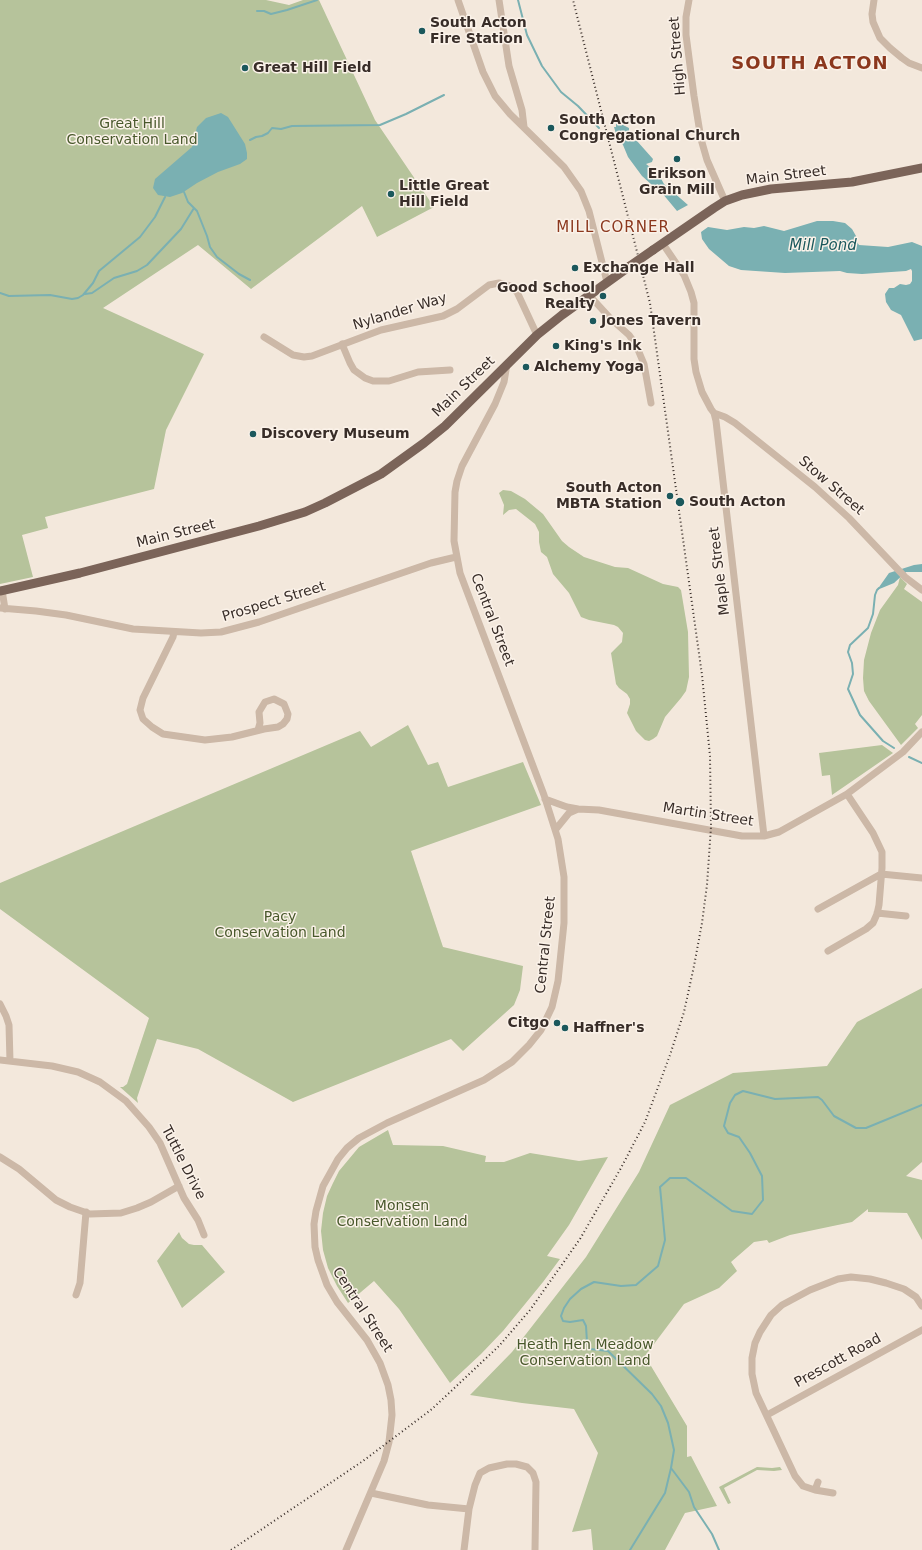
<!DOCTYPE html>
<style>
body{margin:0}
canvas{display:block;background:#f3e8dc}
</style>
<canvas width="922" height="1550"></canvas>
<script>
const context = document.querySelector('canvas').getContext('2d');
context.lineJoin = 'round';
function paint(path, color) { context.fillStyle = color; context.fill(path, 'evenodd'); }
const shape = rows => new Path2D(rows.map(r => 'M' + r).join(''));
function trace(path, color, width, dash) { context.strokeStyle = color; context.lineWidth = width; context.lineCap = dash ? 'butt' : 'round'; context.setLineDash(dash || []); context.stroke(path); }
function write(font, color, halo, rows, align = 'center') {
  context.font = font + ' "DejaVu Sans",sans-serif'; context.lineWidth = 3; context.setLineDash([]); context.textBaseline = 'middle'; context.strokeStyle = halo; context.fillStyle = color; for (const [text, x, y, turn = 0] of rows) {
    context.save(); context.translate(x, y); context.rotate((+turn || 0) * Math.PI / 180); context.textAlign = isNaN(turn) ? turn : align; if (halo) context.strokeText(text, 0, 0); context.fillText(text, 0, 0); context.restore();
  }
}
const green = shape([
 [0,0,266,0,289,5,303,0,319,0,375,120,434,207,377,237,362,206,251,289,198,245,103,308,204,354,166,430,154,489,45,517,48,528,22,535,33,577,0,584],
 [503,490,511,491,525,499,543,514,562,541,569,547,584,557,615,567,628,568,663,584,678,587,681,590,688,632,689,677,686,691,681,698,665,717,657,736,653,739,649,741,645,740,636,731,627,713,630,704,630,699,627,694,619,688,616,684,611,653,622,642,623,633,618,627,614,625,589,620,581,617,569,593,553,574,547,557,541,552,539,542,539,532,535,524,516,509,509,510,503,515,504,505,499,493],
 [900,577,907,584,904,589,922,602,922,715,915,724,918,728,901,745,869,701,864,691,863,678,864,660,871,633,880,610,898,585],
 [408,725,428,765,438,762,448,787,523,762,541,805,411,851,443,947,523,966,520,990,514,1005,463,1051,451,1039,293,1102,198,1049,157,1039,137,1098,138,1103,120,1087,123,1087,127,1084,149,1018,0,909,0,883,360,731,371,747],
 [882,745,893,753,832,795,830,775,822,776,819,753],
 [922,988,922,1162,906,1176,922,1180,922,1240,907,1213,868,1212,868,1209,852,1222,790,1235,769,1243,767,1240,754,1242,731,1262,737,1271,719,1288,684,1304,645,1356,687,1426,687,1457,691,1456,717,1506,685,1513,665,1550,593,1550,591,1529,572,1532,598,1453,574,1409,522,1403,470,1395,512,1352,586,1257,639,1172,670,1105,733,1073,827,1066,857,1022],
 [388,1130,393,1145,443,1146,486,1156,485,1162,504,1162,530,1153,579,1161,608,1157,569,1225,547,1256,560,1259,543,1282,503,1331,481,1354,450,1383,399,1309,374,1281,348,1303,337,1286,328,1268,323,1250,321,1231,323,1213,327,1196,333,1183,339,1171,359,1147],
 [179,1232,182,1238,189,1244,194,1245,202,1245,225,1272,182,1308,157,1261],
 [757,1467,772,1468,780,1467,782,1470,774,1471,757,1470,724,1488,731,1503,728,1504,719,1487]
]);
const water = shape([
 [221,113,228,117,245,144,247,153,247,159,240,164,218,172,197,183,182,193,170,197,158,195,153,188,155,179,192,147,197,127,206,118],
 [619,123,629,128,629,138,631,140,637,141,653,159,652,162,646,164,658,173,664,184,688,205,677,211,657,187,652,185,642,176,628,157,623,145,616,134,614,127,616,127,616,124],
 [817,221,833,221,845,223,852,229,856,236,857,242,859,245,888,247,912,242,922,246,922,339,914,341,901,315,891,310,886,302,885,294,889,288,894,288,900,284,906,285,910,284,912,281,912,271,911,269,906,271,862,274,847,273,840,271,785,273,741,270,729,266,709,249,702,239,701,232,708,227,727,230,744,227,754,228,764,226,784,231],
 [922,564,922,572,906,572,894,583,877,590,889,573,914,565]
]);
const stream = shape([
 [518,0,527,35,542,66,561,92,578,106,599,128],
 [257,11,264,11,271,14,287,10,317,0],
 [250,140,256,137,262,136,268,133,272,128,281,129,292,126,380,125,406,114,444,95],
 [184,192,188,202,197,211,207,236,210,247,217,257,239,274,250,280],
 [0,293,9,296,50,295,72,299,78,298,83,295,93,283,99,271,140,237,155,217,165,197],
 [85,294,92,293,114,278,137,271,147,265,181,229,194,208],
 [879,588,877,590,875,595,873,614,868,628,850,645,848,652,852,663,853,674,848,689,860,715,883,741,894,748],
 [909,757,922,763],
 [671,1468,689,1492,694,1507,712,1534,719,1550],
 [630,1550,665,1493,671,1468,674,1450,668,1423,661,1406,652,1394,608,1351,590,1349,587,1342,586,1326,583,1320,570,1322,563,1321,561,1316,564,1308,570,1299,581,1289,594,1282,621,1286,636,1285,658,1266,665,1240,660,1187,670,1178,686,1178,732,1211,752,1214,763,1200,762,1176,750,1153,739,1137,728,1133,724,1126,730,1103,735,1095,743,1091,775,1099,818,1097,822,1100,834,1116,856,1128,866,1128,922,1105]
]);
const minor = shape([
 [458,0,483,72,495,96,510,114,564,167,581,191,589,211,607,282],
 [499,0,509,66,522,110,524,127],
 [689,0,686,17,686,35,694,96,701,139,707,160,725,201],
 [874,0,872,14,873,22,880,38,890,48,902,58,909,63,922,68],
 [663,244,684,275,691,292,694,303,694,359,696,372,702,392,711,409,714,413,716,421,764,836],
 [589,295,611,319,629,335,636,345,644,364,651,403],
 [264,337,293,355,304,357,312,356,381,330,443,316,457,309,489,285,499,283,510,286,517,292,537,335],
 [342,344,350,363,354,370,365,378,373,381,389,381,418,372,450,370],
 [714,413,725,417,735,423,815,487,849,518,905,577,922,590],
 [2,590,5,609],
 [0,608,36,611,66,615,133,629,201,633,221,632,259,622,431,563,456,557],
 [174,632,173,637,143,698,140,710,143,719,152,727,163,734,205,740,232,737,264,729,278,727,283,724,287,719,288,714,284,704,274,699,265,702,259,712,260,723,258,730],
 [545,799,567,807,578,809],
 [556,829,569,813,578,809,599,810,742,836,764,836,779,832,847,794,903,752,922,732],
 [881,874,922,878],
 [818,909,881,874],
 [877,913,906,916],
 [828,951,866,929,873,923,877,914,879,905,882,868,882,852,873,833,847,794],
 [0,1004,6,1016,9,1025,10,1061],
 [0,1060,52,1066,78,1072,100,1082,126,1101,149,1127,160,1143,184,1198,198,1220,204,1235],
 [0,1157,19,1169,56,1200,70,1207,90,1214,121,1213,137,1208,151,1202,179,1186],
 [76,1295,80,1283,86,1212],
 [767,1415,922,1330],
 [815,1490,818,1482],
 [371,1493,428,1505,469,1509],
 [833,1493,815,1490,803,1486,795,1476,756,1393,752,1374,752,1358,755,1343,760,1332,771,1315,782,1305,810,1290,838,1279,851,1277,870,1279,886,1283,904,1289,916,1297,922,1306],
 [346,1550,384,1461,389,1442,392,1415,391,1400,388,1385,380,1363,367,1340,337,1302,327,1285,318,1260,315,1247,314,1224,316,1211,323,1186,338,1159,347,1148,359,1138,387,1123,484,1080,512,1062,529,1045,541,1030,552,1007,558,981,564,923,564,877,558,839,544,795,460,573,454,541,455,492,457,481,462,466,495,404,504,382,507,364],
 [464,1550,469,1509,475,1485,480,1473,489,1468,507,1464,516,1464,527,1467,533,1473,536,1482,535,1550]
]);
const major = shape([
 [653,250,714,208,725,201,742,195,771,189,852,182,922,168],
 [0,591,80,573,259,526,305,512,325,503,381,474,424,443,445,426,537,335,562,315,630,266]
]);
const rail = shape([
 [231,1550,363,1461,432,1409,499,1346,530,1310,580,1239,621,1168,645,1122,670,1055,684,1012,694,966,702,923,707,885,711,827,710,756,702,675,650,303,573,0]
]);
const majorBridge = shape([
 [630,266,653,250]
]);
const markers = [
 [422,31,4,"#1b585c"],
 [245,68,4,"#1b585c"],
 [551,128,4,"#1b585c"],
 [677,159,4,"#1b585c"],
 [391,194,4,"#1b585c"],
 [575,268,4,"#1b585c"],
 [603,296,4,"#1b585c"],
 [593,321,4,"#1b585c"],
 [556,346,4,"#1b585c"],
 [526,367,4,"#1b585c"],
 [253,434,4,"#1b585c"],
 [670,496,4,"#1b585c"],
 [680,502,5,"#1b585c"],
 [557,1023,4,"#1b585c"],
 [565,1028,4,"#1b585c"]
];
const poiNames = [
 ["South Acton",430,23],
 ["Fire Station",430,39],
 ["Great Hill Field",253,68],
 ["South Acton",559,120],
 ["Congregational Church",559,136],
 ["Erikson",677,174,"center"],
 ["Grain Mill",677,190,"center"],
 ["Little Great",399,186],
 ["Hill Field",399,202],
 ["Exchange Hall",583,268],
 ["Good School",595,288,"right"],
 ["Realty",595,304,"right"],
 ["Jones Tavern",601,321],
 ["King's Ink",564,346],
 ["Alchemy Yoga",534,367],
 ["Discovery Museum",261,434],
 ["South Acton",662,488,"right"],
 ["MBTA Station",662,504,"right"],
 ["South Acton",689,502],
 ["Citgo",549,1023,"right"],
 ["Haffner's",573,1028]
];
const streetNames = [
 ["High Street",678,56,-95],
 ["Main Street",786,176,-7],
 ["Nylander Way",400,312,-17],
 ["Main Street",464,387,-44],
 ["Stow Street",831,486,41],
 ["Main Street",176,534,-14],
 ["Maple Street",720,571,-97],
 ["Prospect Street",274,602,-17],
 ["Central Street",492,620,69],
 ["Martin Street",708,815,9],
 ["Central Street",546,945,-84],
 ["Tuttle Drive",183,1163,63],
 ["Central Street",362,1310,57],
 ["Prescott Road",838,1361,-29]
];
const parkNames = [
 ["Great Hill",132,124],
 ["Conservation Land",132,140],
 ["Pacy",280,917],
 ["Conservation Land",280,933],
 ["Monsen",402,1206],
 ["Conservation Land",402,1222],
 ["Heath Hen Meadow",585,1345],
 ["Conservation Land",585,1361]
];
const neighbourhoodNames = [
 ["MILL CORNER",613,228]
];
const waterNames = [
 ["Mill Pond",823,246]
];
const districtNames = [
 ["SOUTH ACTON",810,64]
];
paint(green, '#b6c39b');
paint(water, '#7ab0b2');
trace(stream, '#7ab0b2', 2);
trace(minor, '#ccb8a7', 7);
trace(major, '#7b6459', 9);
trace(rail, '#382d28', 2, [1, 3]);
trace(majorBridge, '#7b6459', 9);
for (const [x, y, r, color] of markers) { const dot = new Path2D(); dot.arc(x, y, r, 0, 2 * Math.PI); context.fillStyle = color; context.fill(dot); trace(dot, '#fbf2e9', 1.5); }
write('bold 14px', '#382d28', '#fbf2e9', poiNames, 'left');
write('14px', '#382d28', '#fbf2e9', streetNames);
write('14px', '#48582b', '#fbf2e9', parkNames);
context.letterSpacing = '1px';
write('15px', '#8b371d', '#fbf2e9', neighbourhoodNames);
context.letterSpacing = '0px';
write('italic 15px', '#1b585c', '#fbf2e9', waterNames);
context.letterSpacing = '1px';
write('bold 18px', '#8b371d', '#fbf2e9', districtNames);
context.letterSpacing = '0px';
</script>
